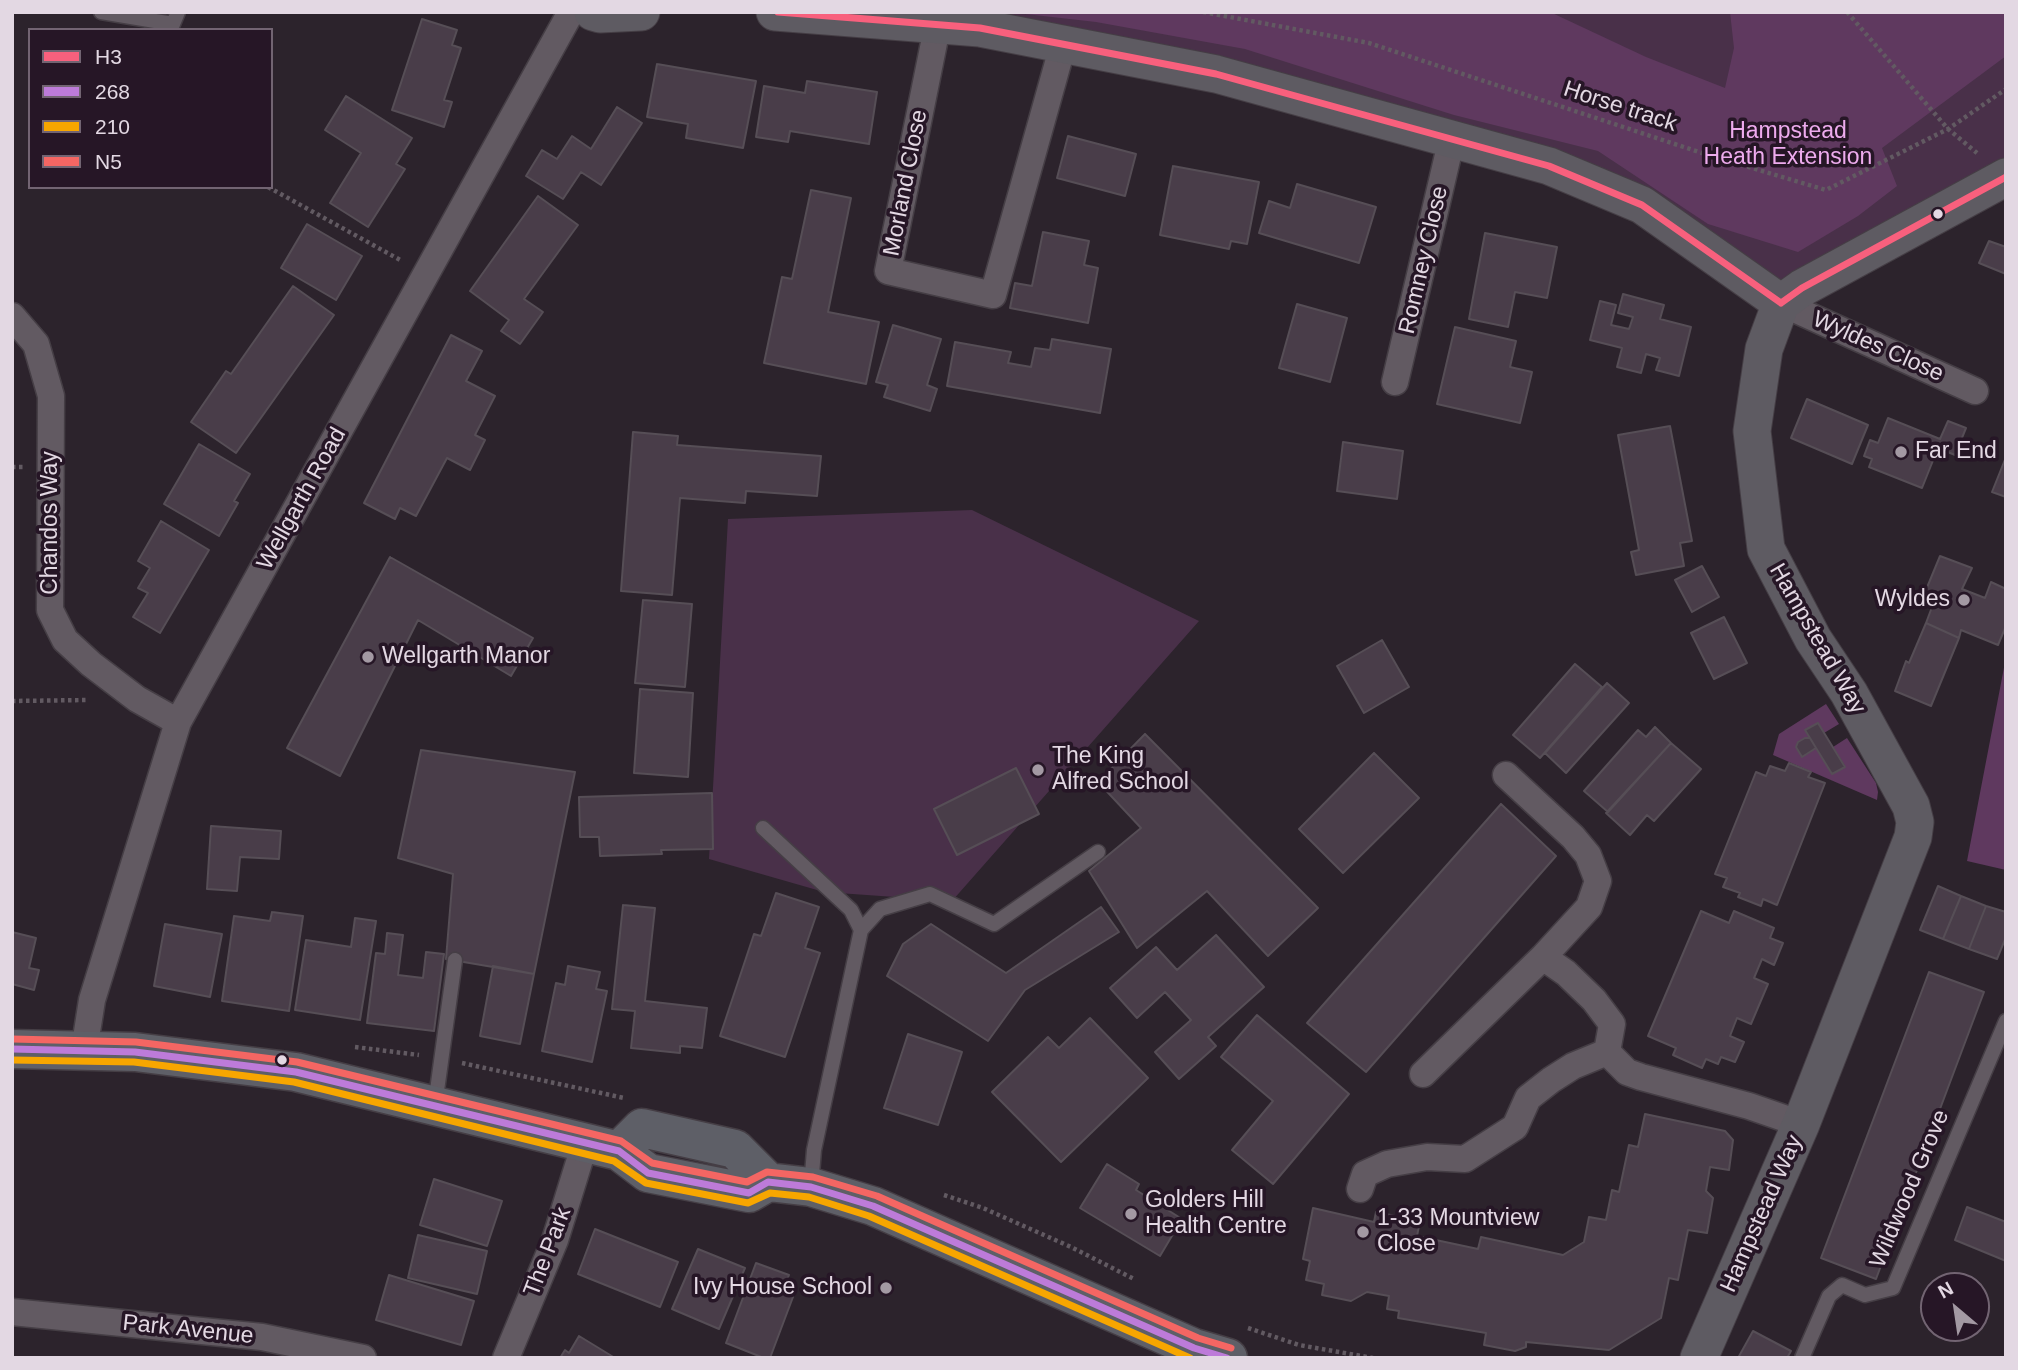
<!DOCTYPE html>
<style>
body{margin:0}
#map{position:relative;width:2018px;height:1370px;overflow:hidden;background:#2c232c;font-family:Helvetica,sans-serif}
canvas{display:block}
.frame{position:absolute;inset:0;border:14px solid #e3d8e3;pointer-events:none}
.legend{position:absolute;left:28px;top:28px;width:245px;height:161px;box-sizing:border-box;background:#261626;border:2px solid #726472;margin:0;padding:9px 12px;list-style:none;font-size:21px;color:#e3d8e3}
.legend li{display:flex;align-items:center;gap:14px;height:35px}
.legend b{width:35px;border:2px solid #726472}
.north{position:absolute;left:1920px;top:1272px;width:70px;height:70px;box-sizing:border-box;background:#261626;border:2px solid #726472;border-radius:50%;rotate:331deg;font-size:19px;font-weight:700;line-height:28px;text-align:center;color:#e3d8e3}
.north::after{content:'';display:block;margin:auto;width:24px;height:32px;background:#a399a3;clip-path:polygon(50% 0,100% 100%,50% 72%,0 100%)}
</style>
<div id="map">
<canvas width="2018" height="1370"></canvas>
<div class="frame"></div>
<ul class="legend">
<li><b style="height:9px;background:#f8607d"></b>H3</li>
<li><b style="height:9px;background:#bd7bd9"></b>268</li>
<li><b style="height:9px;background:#f7a600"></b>210</li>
<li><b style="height:9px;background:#f46663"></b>N5</li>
</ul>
<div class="north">N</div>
</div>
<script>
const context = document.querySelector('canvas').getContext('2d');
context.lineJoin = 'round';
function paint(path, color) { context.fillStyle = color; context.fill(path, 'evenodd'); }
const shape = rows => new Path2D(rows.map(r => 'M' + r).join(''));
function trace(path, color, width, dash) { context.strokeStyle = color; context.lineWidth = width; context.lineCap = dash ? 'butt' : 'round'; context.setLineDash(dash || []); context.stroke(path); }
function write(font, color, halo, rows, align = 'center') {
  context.font = font + ' Helvetica,sans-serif'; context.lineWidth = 7; context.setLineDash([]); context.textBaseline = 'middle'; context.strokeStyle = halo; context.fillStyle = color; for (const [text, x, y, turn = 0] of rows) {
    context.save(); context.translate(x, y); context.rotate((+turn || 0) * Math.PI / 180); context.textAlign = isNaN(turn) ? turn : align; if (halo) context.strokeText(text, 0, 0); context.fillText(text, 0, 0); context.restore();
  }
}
const green = shape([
 [727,12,2006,12,2006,177,1781,303,1642,205,1452,138,938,23],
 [972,510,1199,621,952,901,824,892,709,859,728,519]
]);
const forest = shape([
 [1008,12,1550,12,1646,57,1725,88,1734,48,1730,12,2006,12,2006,56,1882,148,1897,186,1858,216,1798,252,1708,224,1598,151,1454,115,1245,49,1096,22],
 [2006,657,2006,870,1967,861],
 [1826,704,1839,724,1824,733,1818,723,1806,730,1810,738,1802,757,1816,748,1833,774,1845,766,1833,747,1847,738,1876,783,1878,792,1877,800,1773,755,1779,734]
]);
const building = shape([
 [422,19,457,30,452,45,461,48,444,100,452,102,444,127,392,110,422,19],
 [657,64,756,81,743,148,686,138,688,124,647,117,657,64],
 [807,81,877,92,869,144,790,131,788,142,756,137,764,86,805,93,807,81],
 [346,96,412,138,396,164,405,169,368,227,330,203,361,153,325,130,346,96],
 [617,107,642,123,601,185,581,172,563,199,526,176,542,150,557,159,572,136,591,149,617,107],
 [1068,136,1136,154,1125,196,1057,178,1068,136],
 [1173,166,1259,182,1247,244,1231,241,1229,249,1160,235,1173,166],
 [1297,184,1376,207,1359,263,1259,233,1269,201,1290,208,1297,184],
 [811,190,851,198,828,312,879,322,866,384,764,363,782,277,792,279,811,190],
 [538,196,578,225,524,299,543,312,520,344,501,331,509,320,470,291,538,196],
 [307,224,362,256,336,300,281,268,307,224],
 [1043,232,1089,241,1084,265,1098,268,1088,323,1010,308,1015,283,1032,286,1043,232],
 [1485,233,1557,247,1547,298,1515,292,1508,327,1469,319,1485,233],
 [1989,241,2006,247,2006,274,1979,263,1989,241],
 [293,286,334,315,236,453,191,422,226,371,231,374,293,286],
 [1623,294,1664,305,1660,319,1691,327,1679,376,1656,370,1660,358,1646,354,1641,373,1617,367,1622,348,1590,340,1600,301,1616,305,1611,325,1629,329,1633,317,1618,313,1623,294],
 [1297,304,1347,318,1330,382,1279,368,1297,304],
 [893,325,941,339,927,385,937,389,930,411,884,397,888,385,876,382,893,325],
 [1455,327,1516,341,1510,367,1532,372,1520,423,1437,404,1455,327],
 [451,335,482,351,466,381,495,396,475,435,485,440,470,470,447,458,416,516,400,508,395,519,364,503,451,335],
 [1052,339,1111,349,1100,413,947,386,955,342,1011,352,1008,363,1031,367,1035,348,1050,350,1052,339],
 [1807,399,1868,425,1852,464,1791,438,1807,399],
 [1888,418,1940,439,1948,421,1966,428,1955,455,1938,448,1922,488,1869,467,1872,459,1864,456,1870,440,1878,443,1888,418],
 [1670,426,1692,541,1680,543,1684,566,1636,575,1631,552,1639,550,1618,435,1670,426],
 [633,432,678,436,677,445,821,456,817,496,746,491,745,503,680,498,672,595,621,591,633,432],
 [1343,442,1403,451,1397,499,1337,491,1343,442],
 [199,444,250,474,234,501,238,503,219,536,164,504,199,444],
 [2006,457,2006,497,1992,492,2006,457],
 [161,521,209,550,160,633,133,617,148,593,138,588,150,568,138,561,161,521],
 [1940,556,1972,568,1962,589,1985,598,1991,582,2006,589,2006,626,1998,645,1961,630,1959,638,1926,623,1932,607,1921,602,1940,556],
 [390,557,533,638,511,676,418,620,340,776,287,748,390,557],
 [1702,566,1719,597,1692,612,1675,580,1702,566],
 [643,600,692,604,685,687,635,683,643,600],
 [1724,617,1747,663,1714,679,1691,633,1724,617],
 [1926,623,1959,638,1931,706,1895,691,1906,661,1909,663,1926,623],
 [1382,640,1409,687,1364,713,1337,666,1382,640],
 [1575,664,1602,687,1540,758,1513,735,1575,664],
 [1607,683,1629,703,1566,773,1545,753,1607,683],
 [640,689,693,693,688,777,634,773,640,689],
 [1818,723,1845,767,1832,774,1805,730,1818,723],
 [1655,727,1671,743,1608,812,1584,791,1638,730,1646,737,1655,727],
 [1145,734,1318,908,1268,956,1207,891,1137,948,1089,871,1141,828,1098,782,1145,734],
 [1805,738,1810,738,1816,748,1802,757,1796,747,1798,742,1805,738],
 [1671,743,1701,769,1654,821,1647,815,1630,835,1606,813,1671,743],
 [421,750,575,772,534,974,446,959,453,874,398,858,421,750],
 [1374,753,1419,798,1343,873,1299,829,1374,753],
 [1789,763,1811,772,1808,777,1825,783,1777,905,1763,899,1761,906,1738,897,1740,893,1723,887,1727,878,1715,874,1756,772,1766,776,1770,766,1785,771,1789,763],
 [1016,768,1039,814,957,855,934,809,1016,768],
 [712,793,713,849,661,850,662,854,600,856,599,837,580,837,579,797,712,793],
 [1501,804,1556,856,1366,1072,1307,1023,1501,804],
 [211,826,281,831,279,859,240,857,237,891,207,889,211,826],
 [1938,886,1961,896,1943,939,1920,930,1938,886],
 [776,893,819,907,805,948,820,953,785,1057,720,1036,754,934,761,936,776,893],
 [1961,896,1986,906,1969,949,1943,939,1961,896],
 [623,905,655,908,645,1001,707,1008,702,1048,680,1046,680,1053,631,1048,635,1011,612,1009,623,905],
 [1986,906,2006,912,2006,937,1997,959,1969,949,1986,906],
 [1101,907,1119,932,1025,990,988,1041,887,976,903,944,931,924,1006,973,1101,907],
 [1701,911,1729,923,1734,911,1774,928,1770,938,1783,943,1774,965,1762,959,1754,978,1768,984,1751,1024,1737,1018,1730,1036,1744,1042,1735,1062,1721,1057,1718,1064,1706,1059,1702,1068,1673,1055,1676,1048,1648,1036,1701,911],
 [272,912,303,916,289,1011,222,1001,234,916,270,921,272,912],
 [355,918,376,921,360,1020,295,1010,306,940,351,947,355,918],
 [165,924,222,934,210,997,154,986,165,924],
 [12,932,36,938,29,968,39,970,34,990,12,984,12,932],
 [387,933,403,935,398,975,423,978,426,952,444,954,434,1031,367,1023,376,953,385,954,387,933],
 [1216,935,1264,987,1208,1037,1216,1046,1179,1079,1155,1052,1191,1020,1165,992,1137,1018,1110,988,1156,947,1177,970,1216,935],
 [493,966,534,974,520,1044,480,1036,493,966],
 [568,966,600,972,596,989,607,991,592,1062,542,1051,556,983,565,985,568,966],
 [1929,972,1984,992,1876,1279,1821,1258,1929,972],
 [1257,1015,1349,1094,1273,1184,1232,1150,1273,1101,1221,1057,1257,1015],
 [1090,1018,1148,1078,1061,1162,992,1092,1048,1037,1059,1048,1090,1018],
 [908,1034,962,1052,938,1125,884,1108,908,1034],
 [1645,1114,1725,1131,1733,1140,1729,1170,1710,1167,1706,1191,1713,1198,1707,1233,1688,1230,1678,1280,1669,1278,1661,1318,1609,1350,1526,1342,1526,1347,1515,1351,1484,1345,1486,1333,1398,1318,1399,1311,1387,1309,1389,1296,1367,1292,1351,1301,1322,1295,1324,1284,1306,1280,1310,1261,1303,1259,1313,1208,1374,1222,1376,1212,1420,1221,1417,1236,1478,1249,1481,1237,1563,1255,1584,1242,1589,1217,1606,1220,1612,1190,1619,1192,1629,1145,1638,1147,1645,1114],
 [1107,1164,1139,1184,1136,1190,1182,1219,1160,1256,1080,1208,1107,1164],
 [434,1179,502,1201,487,1246,420,1225,434,1179],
 [1967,1207,2006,1222,2006,1261,1955,1240,1967,1207],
 [595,1229,678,1262,660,1307,578,1274,595,1229],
 [418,1235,487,1251,477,1294,408,1278,418,1235],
 [698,1249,745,1268,719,1329,672,1309,698,1249],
 [756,1263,789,1275,782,1293,793,1297,770,1358,764,1358,726,1343,756,1263],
 [389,1275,474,1301,461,1345,376,1320,389,1275],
 [1753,1331,1791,1351,1787,1358,1738,1358,1753,1331],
 [579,1336,615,1358,560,1358,565,1350,569,1353,579,1336]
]);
const path = shape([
 [1203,12,1369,43,1708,155,1826,190,1948,129,2006,89],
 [1847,12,1948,129,1977,153],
 [268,187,402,261],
 [12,467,23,467],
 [12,701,88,700],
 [355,1047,419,1055],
 [462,1063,624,1098],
 [944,1195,983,1208,1071,1247,1134,1279],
 [1248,1328,1299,1345,1373,1358]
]);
const lane = shape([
 [101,12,173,24,178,12],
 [763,828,851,910,861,930],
 [435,1105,455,960],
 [811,1186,814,1150,861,930,880,909,930,894,994,924,1098,852],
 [1802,1358,1829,1296,1842,1285,1865,1295,1893,1288,2006,1021]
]);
const street = shape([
 [938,23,888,271,993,295,1063,45],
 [1781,303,1975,391],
 [12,316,36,344,51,396,50,610,65,640,91,664,137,699,178,722],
 [1395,382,1452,138],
 [1543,957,1566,973,1594,1000,1612,1024,1607,1052],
 [84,1051,92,1000,178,722,571,12],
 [1423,1074,1543,957,1589,907,1598,881,1588,855,1573,837,1506,775],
 [1360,1189,1365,1174,1387,1164,1427,1157,1465,1159,1515,1127,1528,1098,1551,1080,1573,1066,1607,1052,1627,1072,1641,1077,1749,1106,1801,1124],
 [12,1312,262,1337,363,1358],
 [506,1358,555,1240,585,1143]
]);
const secondary = shape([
 [593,12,600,14,641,12],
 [775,12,980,28,1216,74,1549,166,1642,205,1781,303],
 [1781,303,1802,288,2006,177],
 [1699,1358,1801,1124,1913,837,1915,822,1911,806,1849,693,1813,639,1766,549,1752,431,1764,349,1781,303]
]);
const primary = shape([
 [12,1049,135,1052,296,1072,619,1151,648,1173,749,1193,768,1182],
 [619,1151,642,1128,735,1149,768,1182,811,1187,873,1206,1194,1348,1228,1358]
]);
const bus1 = shape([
 [778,12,980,28,1216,74,1549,166,1642,205,1781,303],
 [1781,303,1802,288,2006,177]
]);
const bus2 = shape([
 [12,1049,135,1052,296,1072,619,1151,648,1173,749,1193,768,1182,811,1187,873,1206,1194,1348,1227,1358]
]);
const bus3 = shape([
 [12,1060,134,1062,294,1082,614,1161,646,1183,748,1203,770,1193,809,1197,869,1216,1190,1358]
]);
const bus4 = shape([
 [12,1039,136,1042,297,1062,621,1141,652,1163,747,1182,767,1172,813,1177,877,1196,1198,1338,1231,1348]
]);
const markers = [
 [1938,214,6,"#e3d8e3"],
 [1901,452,7,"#a399a3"],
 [1964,600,7,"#a399a3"],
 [368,657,7,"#a399a3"],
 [1038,770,7,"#a399a3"],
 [282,1060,6,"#e3d8e3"],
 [1131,1214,7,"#a399a3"],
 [1363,1232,7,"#a399a3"],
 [886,1288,7,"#a399a3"]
];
const streetNames = [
 ["Horse track",1620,107,18],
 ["Morland Close",906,183,-79],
 ["Romney Close",1424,260,-77],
 ["Wyldes Close",1878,347,24],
 ["Wellgarth Road",302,499,-61],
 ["Chandos Way",51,523,-90],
 ["Hampstead Way",1817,639,60],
 ["Wildwood Grove",1910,1189,-67],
 ["Hampstead Way",1762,1214,-66],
 ["The Park",548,1252,-69],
 ["Park Avenue",188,1330,6]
];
const parkNames = [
 ["Hampstead",1788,132],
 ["Heath Extension",1788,158]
];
const poiNames = [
 ["Far End",1915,452],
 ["Wyldes",1950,600,"right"],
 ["Wellgarth Manor",382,657],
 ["The King",1052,757],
 ["Alfred School",1052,783],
 ["Golders Hill",1145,1201],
 ["Health Centre",1145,1227],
 ["1-33 Mountview",1377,1219],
 ["Close",1377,1245],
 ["Ivy House School",872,1288,"right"]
];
paint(green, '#493049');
paint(forest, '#5f395f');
paint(building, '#493d49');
trace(building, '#564e56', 2);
trace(lane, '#453e45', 17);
trace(street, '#453e45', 29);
trace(secondary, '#453e45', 39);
trace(primary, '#453e45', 41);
trace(path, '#625a62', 4.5, [3.5, 3.5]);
trace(lane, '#625a62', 14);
trace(street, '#625a62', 26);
trace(secondary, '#5e5b62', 37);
trace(primary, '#5e5f67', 38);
trace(bus1, '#f8607d', 7);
trace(bus2, '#bd7bd9', 7);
trace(bus3, '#f7a600', 7);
trace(bus4, '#f46663', 7);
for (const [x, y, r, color] of markers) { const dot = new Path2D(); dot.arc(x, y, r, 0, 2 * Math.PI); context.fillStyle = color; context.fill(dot); trace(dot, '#261626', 2.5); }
write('23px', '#e3d8e3', '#261626', streetNames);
write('23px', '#edabed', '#261626', parkNames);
write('23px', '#e3d8e3', '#261626', poiNames, 'left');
</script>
